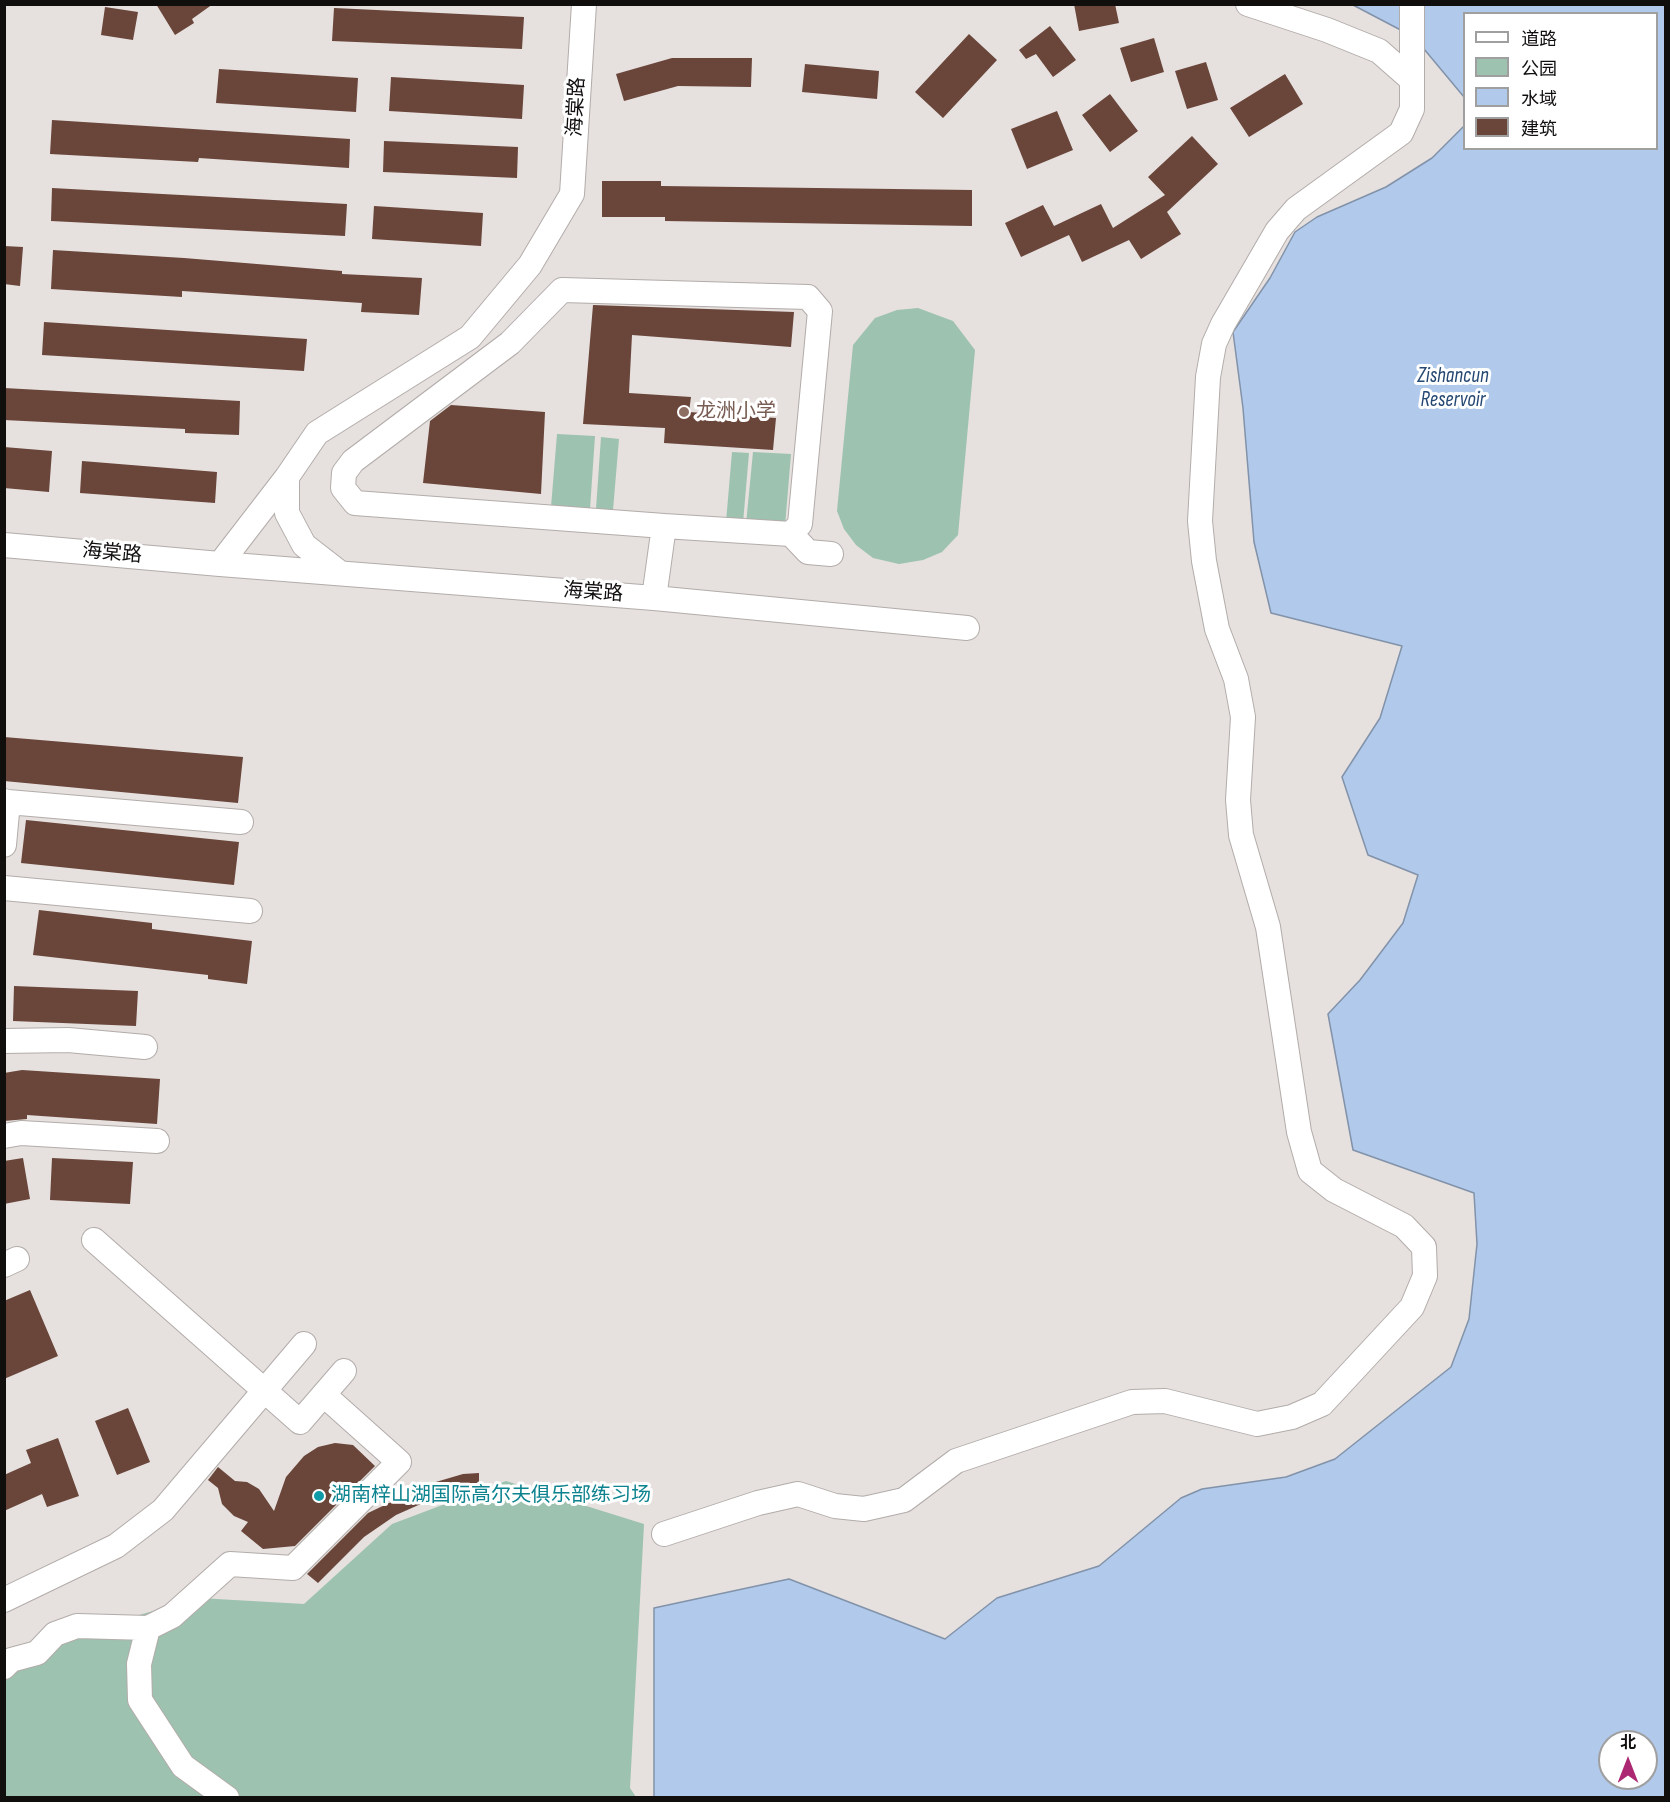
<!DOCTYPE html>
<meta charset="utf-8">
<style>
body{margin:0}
#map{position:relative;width:1670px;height:1802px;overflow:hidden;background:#e6e0de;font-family:"Sofia Sans Condensed","Noto Sans SC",sans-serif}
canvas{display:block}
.frame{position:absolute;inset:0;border:6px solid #100f0e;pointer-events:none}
.legend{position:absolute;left:1463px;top:12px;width:195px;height:138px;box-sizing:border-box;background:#fff;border:2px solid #9f9f9f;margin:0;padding:8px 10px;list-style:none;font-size:18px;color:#100f0e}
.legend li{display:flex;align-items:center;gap:12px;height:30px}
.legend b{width:30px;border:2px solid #9f9f9f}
.north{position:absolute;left:1598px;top:1730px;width:60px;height:60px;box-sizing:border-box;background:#fff;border:2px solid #9f9f9f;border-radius:50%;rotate:0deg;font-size:16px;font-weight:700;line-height:24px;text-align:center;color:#100f0e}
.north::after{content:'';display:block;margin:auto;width:21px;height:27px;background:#ac2872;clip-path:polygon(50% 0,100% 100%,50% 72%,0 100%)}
</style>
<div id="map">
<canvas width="1670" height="1802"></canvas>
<div class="frame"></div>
<ul class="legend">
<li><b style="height:8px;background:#fff"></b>道路</li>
<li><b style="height:16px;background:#9dc2af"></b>公园</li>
<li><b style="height:16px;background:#b1caeb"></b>水域</li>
<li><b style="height:16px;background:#69453a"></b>建筑</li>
</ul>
<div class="north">北</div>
</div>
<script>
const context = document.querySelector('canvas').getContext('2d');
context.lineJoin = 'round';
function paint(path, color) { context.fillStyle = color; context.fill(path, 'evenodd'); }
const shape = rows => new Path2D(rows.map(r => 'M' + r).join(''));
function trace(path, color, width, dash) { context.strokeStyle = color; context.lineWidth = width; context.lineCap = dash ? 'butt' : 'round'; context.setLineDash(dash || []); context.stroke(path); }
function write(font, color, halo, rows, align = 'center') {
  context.font = font + ' "Sofia Sans Condensed","Noto Sans SC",sans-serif'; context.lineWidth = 6; context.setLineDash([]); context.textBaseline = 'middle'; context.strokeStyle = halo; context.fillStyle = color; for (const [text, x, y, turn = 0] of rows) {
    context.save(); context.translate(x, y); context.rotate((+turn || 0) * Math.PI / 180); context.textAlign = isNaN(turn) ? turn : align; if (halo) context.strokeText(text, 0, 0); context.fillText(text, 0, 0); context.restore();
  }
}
const green = shape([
 [918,308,953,321,975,350,958,535,942,552,923,560,899,564,873,558,856,545,844,529,837,511,853,345,875,318,897,310],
 [557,434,595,436,590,509,551,507],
 [601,437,619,439,613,510,596,509],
 [732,452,749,453,743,523,726,522],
 [753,452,791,454,785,526,746,524],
 [506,1481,644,1524,630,1788,636,1797,5,1798,5,1653,199,1598,304,1604,392,1524]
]);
const water = shape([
 [1353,5,1665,5,1665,1797,654,1797,654,1608,789,1579,945,1639,997,1598,1099,1566,1181,1498,1202,1489,1286,1477,1335,1459,1451,1367,1469,1319,1477,1244,1474,1193,1353,1150,1328,1014,1360,980,1403,923,1418,875,1368,855,1342,777,1380,718,1402,646,1271,613,1254,542,1243,408,1233,332,1270,278,1295,232,1317,217,1386,187,1432,158,1464,126,1464,148,1656,148,1656,14,1464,14,1464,97,1414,37,1353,5],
 [1610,1742,1646,1742,1646,1778,1610,1778,1610,1742]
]);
const building = shape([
 [156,4,213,4,192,19,194,23,175,35],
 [1074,4,1115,4,1119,23,1079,31],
 [105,7,138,12,133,40,101,35],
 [334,8,524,17,522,49,332,41],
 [1050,26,1076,60,1053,77,1036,54,1026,59,1019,50],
 [969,34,997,60,943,118,915,92],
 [1154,38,1164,72,1131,82,1120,48],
 [672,58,752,58,751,87,678,86,624,101,616,74],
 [1206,62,1218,100,1187,109,1175,71],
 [805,64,879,71,877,99,802,92],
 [219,69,358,78,356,112,216,103],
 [1285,74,1303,104,1249,137,1230,108],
 [391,77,524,85,522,119,389,111],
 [1110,94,1138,131,1110,152,1082,115],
 [1057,111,1073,150,1027,169,1011,129],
 [52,120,350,139,349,168,199,158,198,162,50,154],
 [1192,136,1218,164,1167,212,1181,234,1141,259,1129,240,1082,262,1069,235,1021,257,1005,223,1043,205,1054,226,1101,204,1113,228,1165,195,1148,177],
 [384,141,518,147,517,178,383,172],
 [602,181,661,181,661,186,972,190,972,226,665,221,665,217,602,217],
 [52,188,347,204,345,236,51,221],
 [374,206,483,213,481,246,372,239],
 [4,246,23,247,20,286,4,284],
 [53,250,184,258,342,271,342,274,422,278,419,315,361,312,362,303,182,291,182,297,51,289],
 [593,305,794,312,791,347,632,335,629,393,691,397,689,412,776,418,773,450,664,443,665,428,583,424],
 [44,322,307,339,304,371,42,355],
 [4,388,240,401,239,435,185,433,185,429,4,420],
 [451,405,545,412,541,494,423,483,430,421],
 [4,447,52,451,49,492,4,488],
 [82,461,217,472,215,503,80,493],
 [4,737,243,757,238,803,4,781],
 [26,820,239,842,234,885,21,863],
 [39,910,152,923,152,929,252,941,247,984,208,979,208,975,33,955],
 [14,986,138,991,136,1026,13,1021],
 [22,1070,160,1079,157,1124,27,1115,27,1119,4,1121,4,1073],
 [23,1158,30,1199,4,1204,4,1161],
 [52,1158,133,1162,130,1204,50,1200],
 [30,1290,58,1356,4,1379,4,1301],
 [128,1408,150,1462,117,1475,95,1421],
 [58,1438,79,1496,47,1507,42,1494,4,1511,4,1475,31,1463,26,1450],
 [335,1443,353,1445,375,1466,295,1546,263,1549,241,1531,248,1522,234,1516,222,1504,218,1488,208,1480,218,1467,235,1481,247,1482,259,1489,274,1511,286,1477,304,1456,318,1447],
 [479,1473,479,1488,432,1499,396,1515,364,1537,318,1583,307,1574,368,1513,429,1484,463,1474]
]);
const minor = shape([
 [1248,4,1327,30,1379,51,1412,80],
 [287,477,287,513,304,545,340,573],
 [791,534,808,552,831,554],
 [4,545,220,564,287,477,317,433,470,337,530,265,572,194,584,4],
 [220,564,654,598,967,628],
 [654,598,664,526,791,534,800,524,820,311,808,297,562,290,510,343,353,461,344,473,343,488,355,503,664,526],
 [4,801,8,802,4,845],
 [8,802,241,822],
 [4,888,250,911],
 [4,1041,68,1040,145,1047],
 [4,1136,21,1133,157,1141],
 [94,1240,300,1422,344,1371],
 [4,1265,17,1259],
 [664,1534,758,1503,798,1494,835,1506,864,1509,904,1500,956,1461,1132,1402,1165,1401,1257,1424,1292,1417,1322,1404,1412,1307,1425,1276,1424,1247,1404,1226,1334,1190,1310,1171,1299,1132,1268,927,1241,835,1238,800,1243,717,1236,679,1217,629,1204,561,1200,521,1208,377,1214,344,1223,324,1277,231,1296,209,1401,133,1412,109,1412,4],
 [4,1600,116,1546,163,1510,304,1344],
 [148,1628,139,1664,140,1700,183,1766,227,1798],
 [4,1667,11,1660,37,1653,55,1634,77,1626,148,1628,172,1616,230,1564,293,1568,399,1462,324,1395]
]);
const markers = [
 [684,412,6,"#8d6e63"],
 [319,1496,6,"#0f9aa8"]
];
const streetNames = [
 ["海棠路",577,107,-87],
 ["海棠路",112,554,5],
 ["海棠路",593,593,4]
];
const educationNames = [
 ["龙洲小学",696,412]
];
const cultureNames = [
 ["湖南梓山湖国际高尔夫俱乐部练习场",331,1496]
];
const waterNames = [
 ["Zishancun",1453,377],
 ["Reservoir",1453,401]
];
paint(green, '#9dc2af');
paint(water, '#b1caeb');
trace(water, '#8192a9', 1.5);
paint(building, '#69453a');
trace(minor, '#b2acaa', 26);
trace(minor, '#fff', 24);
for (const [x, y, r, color] of markers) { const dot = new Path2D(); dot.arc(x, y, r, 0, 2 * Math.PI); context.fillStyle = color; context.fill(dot); trace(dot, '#fff', 2); }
write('20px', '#100f0e', '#fff', streetNames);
write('20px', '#785e54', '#fff', educationNames, 'left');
write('20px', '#0d838f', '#fff', cultureNames, 'left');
write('italic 21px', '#254873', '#fff', waterNames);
</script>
